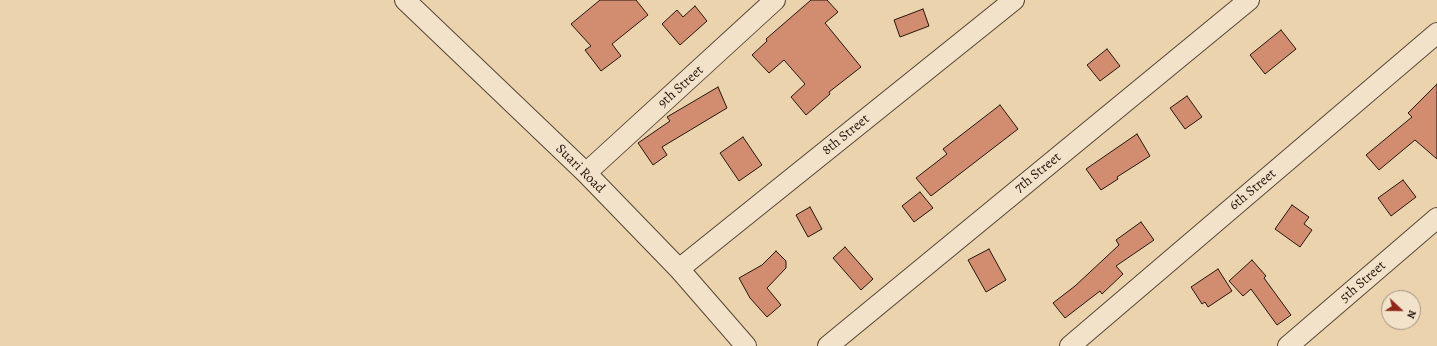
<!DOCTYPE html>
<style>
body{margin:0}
#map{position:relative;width:1437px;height:346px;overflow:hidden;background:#ebd3ae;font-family:Alegreya,serif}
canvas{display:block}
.north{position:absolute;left:1381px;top:290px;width:40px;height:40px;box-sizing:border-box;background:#f2e2ca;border:1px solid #a0917f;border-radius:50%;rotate:112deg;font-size:11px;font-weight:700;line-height:16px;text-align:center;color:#25170e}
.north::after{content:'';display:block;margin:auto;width:14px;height:18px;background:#8f2418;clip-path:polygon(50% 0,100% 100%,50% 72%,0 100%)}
</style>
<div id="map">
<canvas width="1437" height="346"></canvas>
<div class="north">N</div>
</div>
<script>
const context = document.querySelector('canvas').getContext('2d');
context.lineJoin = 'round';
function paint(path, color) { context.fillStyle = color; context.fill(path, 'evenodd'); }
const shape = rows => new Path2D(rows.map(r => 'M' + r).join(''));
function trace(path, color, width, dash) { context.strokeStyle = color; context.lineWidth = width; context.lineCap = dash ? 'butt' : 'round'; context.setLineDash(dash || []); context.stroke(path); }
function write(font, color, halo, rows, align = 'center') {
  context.font = font + ' Alegreya,serif'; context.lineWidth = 4; context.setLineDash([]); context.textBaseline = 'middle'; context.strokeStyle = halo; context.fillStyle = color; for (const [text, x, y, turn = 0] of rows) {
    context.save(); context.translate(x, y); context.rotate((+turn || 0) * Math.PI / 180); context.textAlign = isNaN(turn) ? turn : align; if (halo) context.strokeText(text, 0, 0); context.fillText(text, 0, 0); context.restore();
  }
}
const building = shape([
 [600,0,636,0,648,15,612,44,621,56,601,71,585,50,591,46,571,24,600,0],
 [811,0,827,0,838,12,825,23,861,67,829,92,830,94,806,115,791,97,805,84,784,60,769,73,752,55,767,41,766,39,811,0],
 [695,6,707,21,680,45,662,24,677,10,683,17,695,6],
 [923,9,929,26,900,37,894,20,923,9],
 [1281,30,1296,49,1265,74,1250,55,1281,30],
 [1107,49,1120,66,1100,81,1087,65,1107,49],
 [1437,84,1437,159,1415,140,1379,170,1366,155,1412,117,1408,113,1437,84],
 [718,87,727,108,662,147,667,155,653,165,638,143,670,121,667,117,718,87],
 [1187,96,1202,117,1185,129,1170,108,1187,96],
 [1000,105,1018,129,931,196,916,178,947,154,943,149,1000,105],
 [1137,134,1150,156,1117,177,1118,179,1101,190,1086,169,1137,134],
 [743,137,762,165,739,181,720,153,743,137],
 [1403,180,1416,197,1391,216,1378,198,1403,180],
 [920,192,933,208,914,222,902,206,920,192],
 [1292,205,1309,217,1304,224,1312,230,1300,247,1275,229,1292,205],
 [810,207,822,229,808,237,796,215,810,207],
 [1141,222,1154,240,1116,266,1123,274,1102,294,1100,291,1065,318,1053,303,1075,286,1119,245,1116,240,1141,222],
 [845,247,873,279,861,290,833,258,845,247],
 [989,249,1006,280,986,292,968,260,989,249],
 [776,251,786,261,786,268,767,288,781,305,767,317,750,298,739,278,762,265,776,251],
 [1252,260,1266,276,1264,278,1291,315,1277,325,1251,289,1243,296,1229,281,1252,260],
 [1218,269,1232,291,1208,307,1205,302,1202,304,1191,287,1218,269]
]);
const minor = shape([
 [405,0,586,173,679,269,746,346],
 [586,173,775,0],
 [679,269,1014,0],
 [828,346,1249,0],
 [1070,346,1437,33],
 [1288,346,1437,218]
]);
const streetNames = [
 ["9th Street",681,87,-42],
 ["8th Street",846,135,-39],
 ["Suari Road",580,169,45],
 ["7th Street",1038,173,-39],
 ["6th Street",1253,190,-40],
 ["5th Street",1363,282,-41]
];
paint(building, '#d28c6f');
trace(building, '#25170e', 1);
trace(minor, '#564636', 22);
trace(minor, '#f2e2ca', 20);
write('14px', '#25170e', '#f2e2ca', streetNames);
</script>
